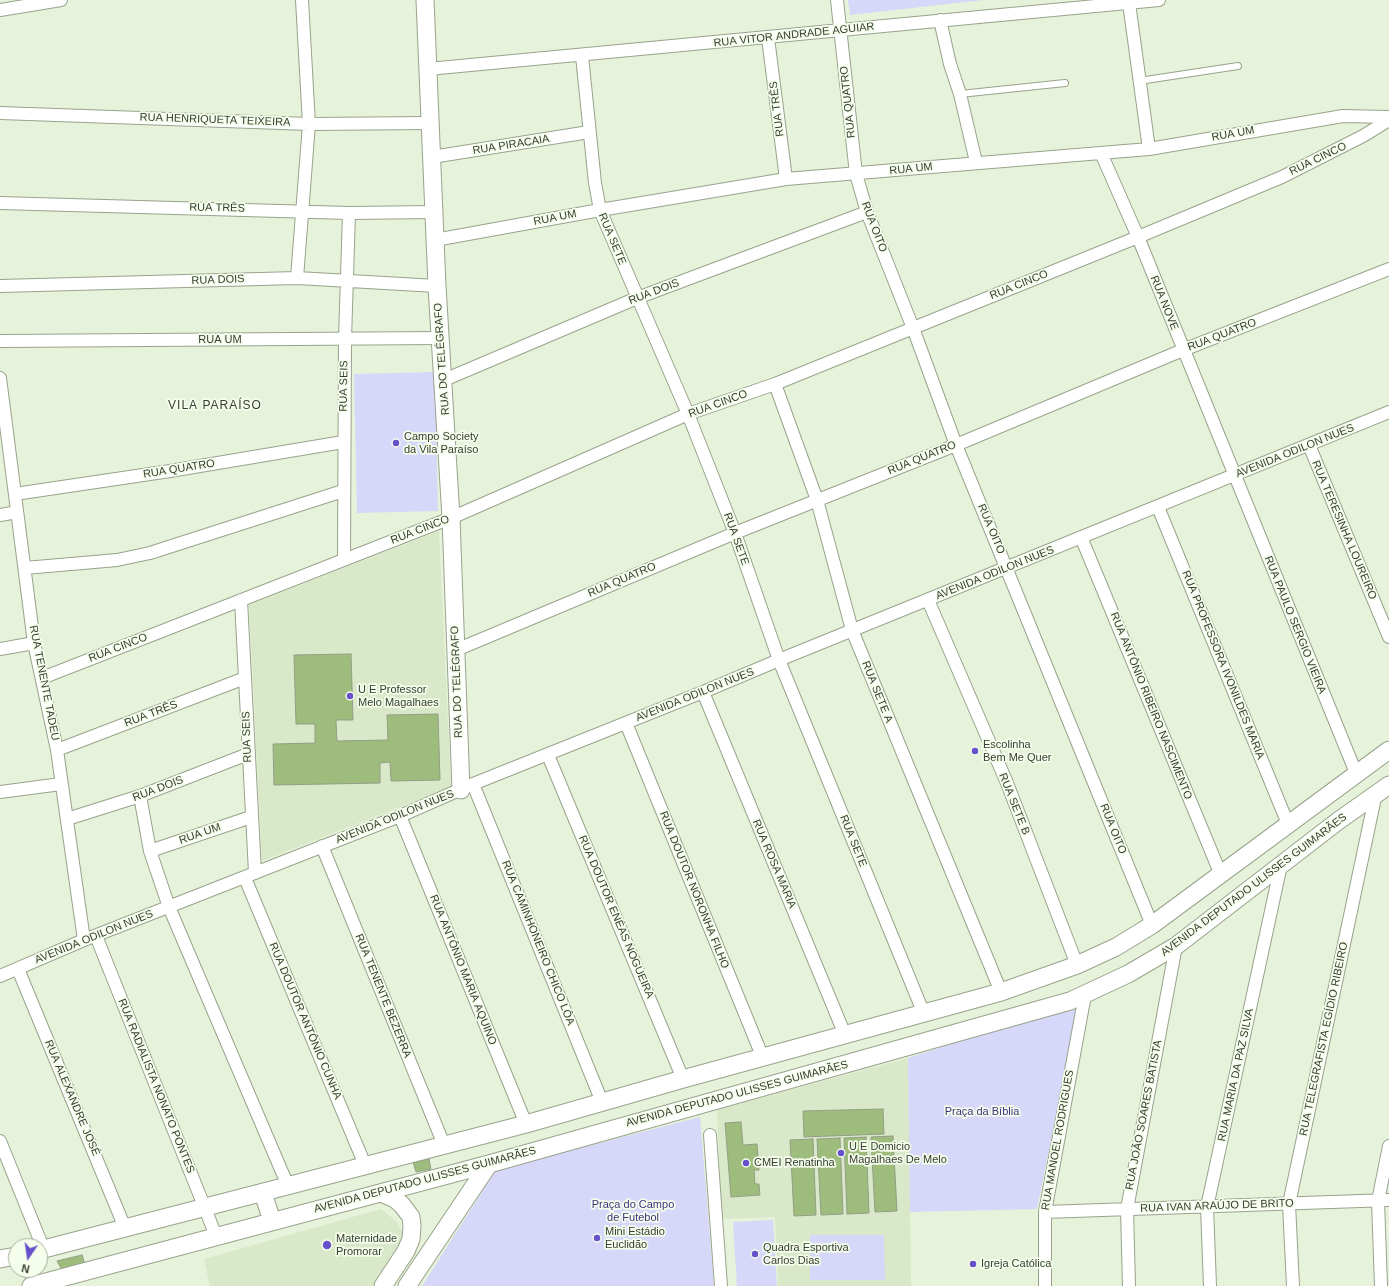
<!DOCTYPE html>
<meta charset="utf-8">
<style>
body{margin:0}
#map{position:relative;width:1389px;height:1286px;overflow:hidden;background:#e6f2da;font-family:Helvetica,sans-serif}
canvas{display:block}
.north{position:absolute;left:8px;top:1238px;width:40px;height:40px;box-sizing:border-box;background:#f5feeb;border:1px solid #a9b1a1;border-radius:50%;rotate:193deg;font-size:11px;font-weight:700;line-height:16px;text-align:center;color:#383d33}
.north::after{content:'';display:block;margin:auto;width:14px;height:18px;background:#6651cb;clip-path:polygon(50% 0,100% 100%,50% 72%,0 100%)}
</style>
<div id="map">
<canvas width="1389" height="1286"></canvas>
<div class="north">N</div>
</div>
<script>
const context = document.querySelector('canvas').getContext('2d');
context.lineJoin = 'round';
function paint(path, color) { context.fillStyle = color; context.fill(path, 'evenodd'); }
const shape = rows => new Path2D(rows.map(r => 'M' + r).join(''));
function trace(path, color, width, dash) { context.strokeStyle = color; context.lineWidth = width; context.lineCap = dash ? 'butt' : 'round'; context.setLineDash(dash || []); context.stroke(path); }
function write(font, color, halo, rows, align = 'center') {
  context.font = font + ' Helvetica,sans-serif'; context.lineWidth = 3.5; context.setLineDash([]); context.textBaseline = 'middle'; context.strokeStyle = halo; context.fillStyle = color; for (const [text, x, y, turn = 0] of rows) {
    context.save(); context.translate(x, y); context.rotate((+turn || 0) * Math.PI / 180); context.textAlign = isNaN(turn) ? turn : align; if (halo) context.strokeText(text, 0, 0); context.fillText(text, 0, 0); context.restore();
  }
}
const built = shape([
 [439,531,451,787,262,861,249,605],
 [908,1058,911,1286,778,1286,775,1217,722,1219,717,1110],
 [381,1209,397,1222,405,1237,374,1286,210,1286,204,1259]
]);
const green = shape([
 [848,0,983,0,850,15],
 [435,372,438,511,357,513,354,374],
 [1079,1003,1037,1209,910,1212,908,1058],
 [700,1117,714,1286,422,1286,496,1170],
 [773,1220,777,1286,737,1286,733,1222],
 [810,1235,884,1235,885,1280,810,1280]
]);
const building = shape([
 [351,654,353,720,336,720,337,741,388,740,387,715,438,714,440,780,391,781,390,762,380,763,380,783,274,785,273,744,315,743,315,724,296,724,294,655,351,654],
 [883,1109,884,1134,804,1137,803,1111,883,1109],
 [741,1122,743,1145,757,1144,759,1170,754,1170,755,1184,759,1184,760,1195,731,1197,725,1123,741,1122],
 [893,1136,897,1211,875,1212,871,1137,893,1136],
 [866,1137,869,1213,847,1214,844,1138,866,1137],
 [840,1138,843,1214,821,1215,817,1139,840,1138],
 [813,1139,816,1215,794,1216,790,1140,813,1139],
 [429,1159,431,1169,416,1172,413,1162,429,1159],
 [82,1255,85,1264,62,1270,57,1261,82,1255]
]);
const lane = shape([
 [1139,81,1238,66],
 [960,94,1065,83]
]);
const street = shape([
 [837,0,856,174,867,212,913,328,956,445,1152,925],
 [1129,3,1149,149],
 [0,10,61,0],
 [940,20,950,64,960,94,976,162],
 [768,38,786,179],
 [582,56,595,183,600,210,688,414,735,533,779,660,924,1014],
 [428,69,1159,0],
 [0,113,309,124,430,123],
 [1101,153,1138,237,1356,773],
 [432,157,589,132],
 [0,203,349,213,433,212],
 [435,240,600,210,786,179,1149,149,1343,116,1389,117],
 [297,278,309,124,302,0],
 [0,286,297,278,437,286],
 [0,341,440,338],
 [0,378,34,643,57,750,84,940],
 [444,380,637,298,867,212],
 [775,384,817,500,852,630,1001,992],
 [1309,445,1389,637],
 [15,494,170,471,343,442],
 [1158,507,1288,824],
 [0,515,17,512],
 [1081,537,1221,875],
 [344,559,345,339,349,213],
 [25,568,117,560,150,553,343,491],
 [241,600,255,873],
 [928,600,1007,783,1077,965],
 [0,649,34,643],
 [456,650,735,533,956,445,1183,350,1389,269],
 [42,678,451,518,688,414,775,384,1138,237,1282,177,1363,136,1389,120],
 [703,692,845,1035],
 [626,723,763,1058],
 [57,750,245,678],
 [548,755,683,1079],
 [473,784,602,1102],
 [0,792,61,784],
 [140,796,150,851,169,907,288,1186],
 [400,816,526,1124],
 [67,819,140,796,248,754],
 [322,846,444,1145],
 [150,851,251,817],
 [245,878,365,1165],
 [96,936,216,1236],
 [18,969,125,1228],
 [0,976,84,940,400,816,473,784,703,692,779,660,1389,412],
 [710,1135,721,1286],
 [0,1141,44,1250],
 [1045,1212,1389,1200],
 [1045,1286,1045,1212,1085,995],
 [1129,1286,1127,1209,1176,946],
 [1210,1286,1207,1207,1281,865],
 [1293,1286,1289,1204,1376,793],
 [1381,1286,1378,1201,1389,1146]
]);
const secondary = shape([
 [425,0,437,286,451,518,461,790],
 [263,1193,272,1221],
 [381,1193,395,1199,402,1205,411,1217,412,1226,411,1239,406,1251,383,1286],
 [40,1250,526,1124,683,1079,1001,992,1077,965,1116,947,1152,925,1389,750],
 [0,1259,16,1256],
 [31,1286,489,1164,1070,1001,1128,974,1176,946,1338,821,1389,785],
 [407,1286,489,1164]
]);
const markers = [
 [396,443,4,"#6651cb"],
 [350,696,4,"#6651cb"],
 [975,751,4,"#6651cb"],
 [841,1153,4,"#6651cb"],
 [746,1163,4,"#6651cb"],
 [597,1238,4,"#6651cb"],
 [327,1245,5,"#6651cb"],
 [755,1254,4,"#6651cb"],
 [973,1264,4,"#6651cb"]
];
const streetNames = [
 ["RUA VITOR ANDRADE AGUIAR",794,35,-6],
 ["RUA QUATRO",848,102,-96],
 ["RUA TRÊS",777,109,-97],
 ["RUA HENRIQUETA TEIXEIRA",215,120,2],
 ["RUA UM",1233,134,-10],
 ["RUA PIRACAIA",511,145,-9],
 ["RUA CINCO",1318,159,-26],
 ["RUA UM",911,169,-6],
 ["RUA TRÊS",217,208,1],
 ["RUA UM",555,218,-11],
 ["RUA OITO",874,227,69],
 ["RUA SETE",612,239,67],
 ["RUA DOIS",218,280,-2],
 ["RUA CINCO",1019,285,-22],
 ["RUA DOIS",654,292,-21],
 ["RUA NOVE",1164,303,68],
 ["RUA QUATRO",1222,335,-21],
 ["RUA UM",220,340],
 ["RUA DO TELÉGRAFO",442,359,-94],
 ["RUA SEIS",344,386,-89],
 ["RUA CINCO",718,404,-20],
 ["AVENIDA ODILON NUES",1295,451,-22],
 ["RUA QUATRO",922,458,-22],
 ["RUA QUATRO",179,469,-9],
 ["RUA OITO",991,529,67],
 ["RUA CINCO",420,530,-21],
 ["RUA TERESINHA LOUREIRO",1344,530,67],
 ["RUA SETE",736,539,70],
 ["AVENIDA ODILON NUES",995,573,-22],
 ["RUA QUATRO",622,580,-23],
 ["RUA PAULO SERGIO VIEIRA",1295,625,68],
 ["RUA CINCO",118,648,-21],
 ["RUA PROFESSORA IVONILDES MARIA",1223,665,68],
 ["RUA DO TELÉGRAFO",457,682,-92],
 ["RUA TENENTE TADEU",44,683,79],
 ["RUA SETE A",877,692,68],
 ["AVENIDA ODILON NUES",695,695,-22],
 ["RUA ANTÔNIO RIBEIRO NASCIMENTO",1151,706,68],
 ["RUA TRÊS",151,714,-21],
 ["RUA SEIS",247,737,-92],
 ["RUA DOIS",158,789,-21],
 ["RUA SETE B",1014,804,68],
 ["AVENIDA ODILON NUES",395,817,-22],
 ["RUA OITO",1113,829,68],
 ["RUA UM",200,834,-19],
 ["RUA SETE",853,841,68],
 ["RUA ROSA MARIA",774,864,67],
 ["AVENIDA DEPUTADO ULISSES GUIMARÃES",1254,885,-37],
 ["RUA DOUTOR NORONHA FILHO",694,890,68],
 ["RUA DOUTOR ENÉAS NOGUEIRA",616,917,67],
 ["AVENIDA ODILON NUES",94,937,-22],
 ["RUA CAMINHONEIRO CHICO LÔA",538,943,68],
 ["RUA ANTÔNIO MARIA AQUINO",463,970,68],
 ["RUA TENENTE BEZERRA",383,996,68],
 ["RUA DOUTOR ANTÔNIO CUNHA",305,1021,67],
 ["RUA TELEGRAFISTA EGÍDIO RIBEIRO",1324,1039,-78],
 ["RUA MARIA DA PAZ SILVA",1236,1075,-78],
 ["RUA RADIALISTA NONATO PONTES",156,1086,68],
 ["AVENIDA DEPUTADO ULISSES GUIMARÃES",737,1094,-15],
 ["RUA ALEXANDRE JOSÉ",72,1098,67],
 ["RUA JOÃO SOARES BATISTA",1144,1115,-79],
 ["RUA MANOEL RODRIGUES",1058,1140,-80],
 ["AVENIDA DEPUTADO ULISSES GUIMARÃES",425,1180,-15],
 ["RUA IVAN ARAÚJO DE BRITO",1217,1206,-2]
];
const poiNames = [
 ["Campo Society",404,437],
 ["da Vila Paraíso",404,450],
 ["U E Professor",358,690],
 ["Melo Magalhaes",358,703],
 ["Escolinha",983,745],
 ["Bem Me Quer",983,758],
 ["U E Domicio",849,1147],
 ["Magalhaes De Melo",849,1160],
 ["CMEI Renatinha",754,1163],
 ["Mini Estádio",605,1232],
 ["Euclidão",605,1245],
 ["Maternidade",336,1239],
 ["Promorar",336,1252],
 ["Quadra Esportiva",763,1248],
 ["Carlos Dias",763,1261],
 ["Igreja Católica",981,1264]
];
const parkNames = [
 ["Praça da Bíblia",982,1112],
 ["Praça do Campo",633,1205],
 ["de Futebol",633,1218]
];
const neighbourhoodNames = [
 ["VILA PARAÍSO",215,406]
];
paint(built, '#d9e8c9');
paint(green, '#d7d7f9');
paint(building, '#9ebc7b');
trace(building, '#939e88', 1);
trace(lane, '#98a38c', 8);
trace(street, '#98a38c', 14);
trace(secondary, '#98a38c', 19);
trace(lane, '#fff', 6);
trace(street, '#fff', 12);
trace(secondary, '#fff', 17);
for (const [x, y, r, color] of markers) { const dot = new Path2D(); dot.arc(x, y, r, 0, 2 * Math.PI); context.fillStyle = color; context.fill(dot); trace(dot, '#f5feeb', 1.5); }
write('11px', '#383d33', '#f5feeb', streetNames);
write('11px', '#383d33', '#f5feeb', poiNames, 'left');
write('11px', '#3f3380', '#f5feeb', parkNames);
context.letterSpacing = '1px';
write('12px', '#383d33', '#f5feeb', neighbourhoodNames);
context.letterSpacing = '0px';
</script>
